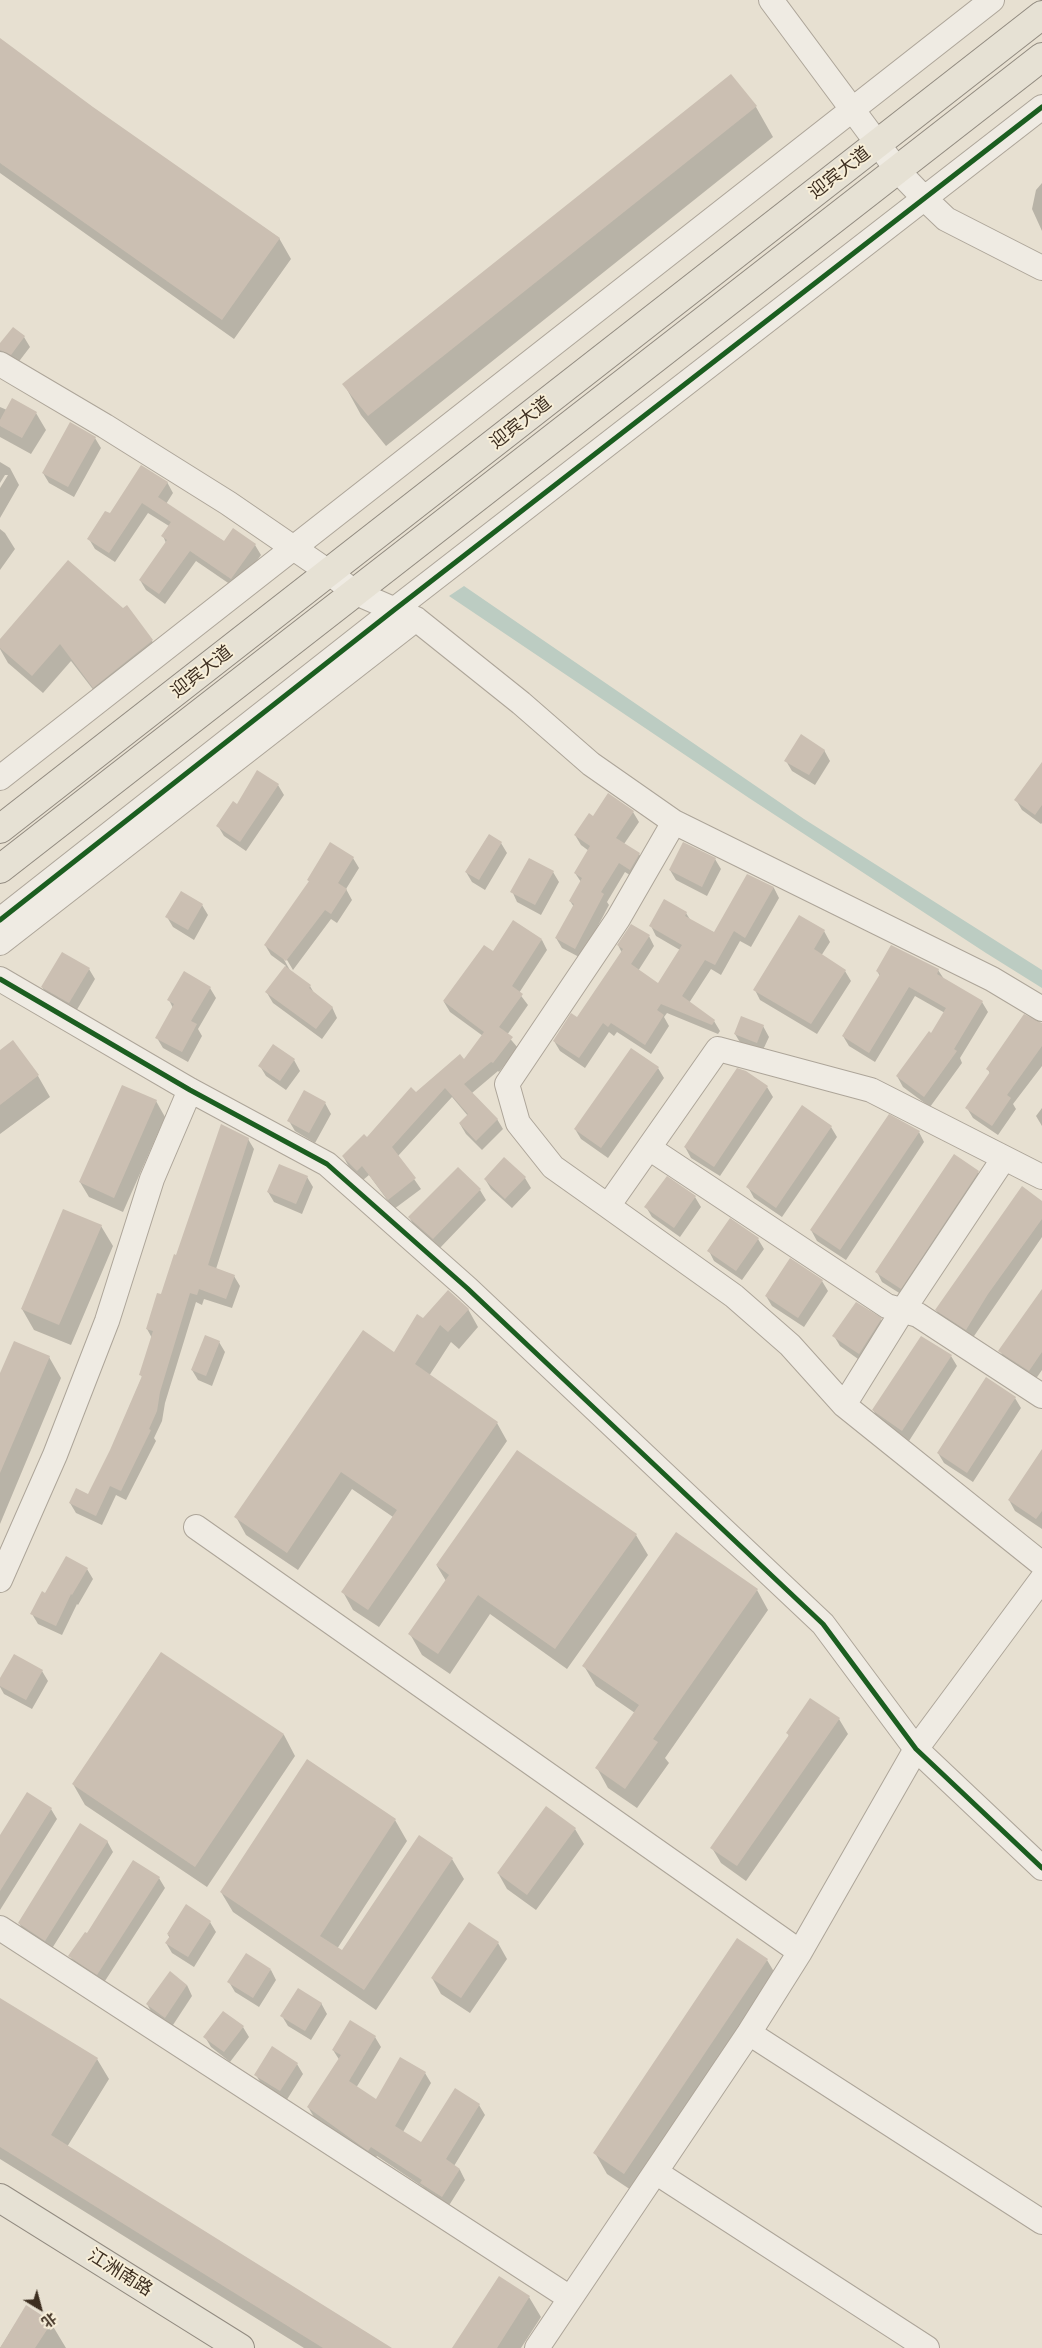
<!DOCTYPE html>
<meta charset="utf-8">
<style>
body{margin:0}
#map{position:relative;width:1042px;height:2348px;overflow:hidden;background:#e7e0d1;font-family:"PT Serif","Noto Sans SC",serif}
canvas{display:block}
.north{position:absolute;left:15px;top:2283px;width:50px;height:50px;-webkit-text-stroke:4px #f7eed8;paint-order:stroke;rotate:143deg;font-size:14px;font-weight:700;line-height:20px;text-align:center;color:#3d2e20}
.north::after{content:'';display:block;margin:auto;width:18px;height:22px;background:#3d2e20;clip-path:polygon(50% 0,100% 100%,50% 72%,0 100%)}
</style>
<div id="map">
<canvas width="1042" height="2348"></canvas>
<div class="north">北</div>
</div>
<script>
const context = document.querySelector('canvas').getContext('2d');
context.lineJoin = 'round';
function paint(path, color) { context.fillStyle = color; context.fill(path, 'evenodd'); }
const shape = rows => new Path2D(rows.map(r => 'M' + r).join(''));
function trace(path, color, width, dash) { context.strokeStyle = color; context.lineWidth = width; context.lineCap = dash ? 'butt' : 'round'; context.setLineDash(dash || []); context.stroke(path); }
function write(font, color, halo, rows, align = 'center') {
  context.font = font + ' "PT Serif","Noto Sans SC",serif'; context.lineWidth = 4; context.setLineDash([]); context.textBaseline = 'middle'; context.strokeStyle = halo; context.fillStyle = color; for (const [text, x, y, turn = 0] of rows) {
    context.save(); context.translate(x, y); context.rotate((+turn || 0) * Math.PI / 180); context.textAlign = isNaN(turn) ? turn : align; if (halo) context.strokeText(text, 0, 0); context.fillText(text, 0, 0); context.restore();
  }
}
const water = shape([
 [464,586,804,819,1042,970,1042,988,986,953,749,798,449,596]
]);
const shadow = shape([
 [0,40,92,108,279,238,291,259,234,339,0,173],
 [731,76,756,107,773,137,386,446,361,415,344,384],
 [1042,183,1042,231,1032,209,1036,190],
 [13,328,24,337,30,347,17,364,0,354,0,345],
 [0,407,7,410,36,413,46,430,31,454,0,437],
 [95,438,101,448,74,497,49,483,43,473],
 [0,462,10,468,19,485,0,518,0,488,8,475,5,475,0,483],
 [167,482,173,493,166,504,225,542,255,545,261,555,237,589,196,561,165,604,146,590,140,580,166,543,163,536,169,526,148,513,115,562,95,549,89,539,110,515],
 [0,529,5,533,15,549,0,570],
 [127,607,152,641,163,659,105,705,71,661,43,693,8,663,0,649,0,641,123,610],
 [824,750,830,761,815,785,792,771,786,761],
 [1042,778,1042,823,1041,824,1022,810,1016,800],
 [278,785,284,795,246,851,224,836,218,826],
 [633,812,639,822,624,844,639,854,645,864,636,879,625,872,607,902,609,905,581,958,562,948,556,938,574,907,570,901,581,882,575,873,589,851,581,845,575,835,593,818],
 [489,835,501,843,507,853,485,890,472,882,466,872],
 [331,844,353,858,359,868,346,889,352,900,337,923,331,919,293,970,284,955,282,956,291,972,310,986,314,993,332,1007,337,1018,322,1039,273,1003,267,993,286,966,271,955,265,945,310,882,308,880],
 [530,859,553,872,559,882,541,915,517,902,512,891],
 [715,859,721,869,707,896,676,880,670,870],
 [748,875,774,888,779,898,751,947,740,941,721,975,711,969,689,1003,714,1021,720,1031,718,1034,667,1013,664,1017,669,1026,651,1054,617,1032,614,1036,609,1032,585,1068,560,1051,554,1041,578,1019,622,953,618,945,649,936,654,946,638,971,658,985,680,950,656,936,651,926,686,913,691,921,715,933],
 [202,905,208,915,194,940,173,927,167,917],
 [824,931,830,942,821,956,845,971,851,981,817,1034,760,1000,755,990],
 [542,940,547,950,519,993,528,1005,507,1035,518,1048,499,1072,498,1071,472,1093,497,1119,503,1129,482,1150,466,1134,460,1124,468,1116,452,1097,398,1156,421,1189,394,1209,369,1175,363,1180,349,1167,343,1156,367,1139,416,1093,464,1061,483,1036,450,1012,444,1002,494,953],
 [89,969,95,979,75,1013,48,997,42,987],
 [938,970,944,979,982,1002,988,1012,960,1058,962,1063,930,1107,903,1087,897,1076,932,1034,945,1013,915,996,875,1062,849,1046,843,1036,880,976,877,971],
 [210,988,216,998,198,1029,202,1036,188,1062,163,1048,157,1038,173,1008,169,1000],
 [1042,1025,1042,1066,1013,1104,1016,1109,998,1135,973,1118,967,1108,990,1074,988,1069],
 [763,1026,769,1037,762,1052,741,1044,735,1034],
 [13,1042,38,1076,50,1097,0,1134,0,1052],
 [274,1046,294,1060,300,1071,286,1090,266,1076,260,1066],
 [658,1068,664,1078,608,1158,581,1139,575,1129],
 [767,1087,773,1097,720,1176,691,1158,685,1147],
 [156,1101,165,1117,123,1212,89,1197,80,1182],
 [325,1103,331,1114,315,1143,295,1131,289,1121],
 [1042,1108,1042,1126,1036,1116],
 [831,1127,837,1137,782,1217,754,1198,748,1187],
 [919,1132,924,1142,846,1260,817,1241,811,1230],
 [248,1139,254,1149,216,1269,234,1276,240,1286,232,1308,204,1299,202,1305,196,1302,165,1403,162,1421,154,1438,156,1441,126,1500,116,1495,102,1525,76,1513,70,1503,89,1496,111,1450,142,1377,141,1375,152,1338,147,1329,177,1257],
 [978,1172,984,1182,907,1298,882,1282,877,1272],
 [307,1177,313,1187,302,1214,274,1202,268,1192],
 [525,1178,531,1188,512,1208,491,1189,485,1179],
 [480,1190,486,1200,439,1249,415,1227,409,1217],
 [695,1197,701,1207,680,1237,652,1217,646,1207],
 [1042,1202,1042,1237,972,1339,942,1320,936,1310],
 [101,1226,113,1246,71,1345,34,1330,22,1309],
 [758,1239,764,1249,742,1280,714,1261,709,1251],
 [822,1281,828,1291,804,1327,772,1306,766,1296],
 [1042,1290,1042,1370,1035,1380,1006,1361,1000,1351],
 [468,1309,478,1327,459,1349,451,1342,429,1376,497,1423,507,1441,379,1627,353,1610,343,1592,393,1517,352,1489,298,1570,246,1535,236,1517,394,1353,423,1320],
 [881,1319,887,1330,865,1364,840,1346,834,1336],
 [219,1342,225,1352,212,1386,198,1380,192,1370],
 [951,1356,957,1366,909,1441,879,1420,873,1410],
 [49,1357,61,1378,0,1524,0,1376],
 [1015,1398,1021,1408,973,1482,944,1463,938,1453],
 [1042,1450,1042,1529,1015,1511,1009,1500],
 [636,1535,648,1555,567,1669,490,1614,450,1674,422,1655,410,1634,446,1581,437,1566],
 [87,1569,93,1579,78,1605,77,1604,62,1635,38,1624,32,1614,46,1594],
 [757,1590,768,1610,665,1758,669,1763,637,1808,608,1788,597,1768,635,1713,596,1686,584,1666],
 [161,1653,284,1735,295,1756,207,1887,85,1805,73,1784],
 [42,1671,48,1681,32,1709,4,1694,0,1687,0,1681],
 [839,1719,848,1734,746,1881,721,1863,712,1848,789,1737,788,1733],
 [51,1809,57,1819,0,1910,0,1837],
 [395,1820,407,1841,337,1949,342,1952,452,1859,464,1879,376,2010,233,1912,221,1892],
 [575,1829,584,1844,536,1910,507,1889,498,1873],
 [107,1841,113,1852,51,1950,25,1933,19,1923],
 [159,1878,165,1888,103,1984,76,1966,70,1956],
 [210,1922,216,1932,194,1967,172,1953,166,1943,170,1938,168,1935],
 [498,1943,507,1959,470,2013,441,1994,432,1978],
 [767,1960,779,1980,637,2194,607,2174,595,2153],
 [271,1970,276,1980,259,2007,235,1992,229,1982],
 [187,1985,192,1996,171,2028,153,2015,147,2004],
 [0,1999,97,2059,109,2079,67,2147,390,2348,304,2348,0,2159],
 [321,2003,327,2014,311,2040,288,2026,282,2016],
 [243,2027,249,2037,230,2062,211,2047,205,2037],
 [375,2037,381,2047,356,2088,376,2101,425,2073,431,2083,403,2132,421,2144,479,2105,485,2115,454,2166,460,2170,465,2180,448,2207,427,2193,423,2187,377,2156,374,2160,314,2117,308,2107,340,2061,333,2050],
 [297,2064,303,2074,286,2101,262,2085,256,2075],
 [529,2297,541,2317,521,2348,453,2348],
 [26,2307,51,2323,66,2348,0,2348]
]);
const building = shape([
 [0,38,93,107,280,238,222,320,0,163],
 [731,74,757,106,368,416,342,384],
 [13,327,25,336,11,355,0,350,0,343],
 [12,398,37,412,22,438,0,426,0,420],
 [70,422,96,437,68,487,42,473],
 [141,465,168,482,158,497,224,541,233,528,256,544,231,579,190,551,159,594,139,580,167,540,161,536,171,522,142,503,109,553,87,539,105,511,110,513],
 [68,560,123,608,127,605,153,640,93,688,60,644,32,676,0,648,0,639],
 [801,734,825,750,809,775,784,761],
 [1042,762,1042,805,1035,815,1014,800],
 [257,770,279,784,240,842,216,826,233,801,237,804],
 [608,793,634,811,616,838,640,853,630,870,619,863,601,892,604,894,575,949,555,938,574,904,569,901,582,878,574,873,590,846,574,835,589,813,593,816],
 [489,834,502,842,479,880,465,872],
 [330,842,354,857,338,883,347,889,331,914,325,910,286,961,264,945,309,881,307,880],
 [683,842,716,858,702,887,669,870],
 [529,858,554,871,535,905,510,892],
 [747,874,774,887,745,938,734,931,715,965,705,960,682,996,715,1020,712,1025,661,1004,657,1010,664,1015,645,1045,611,1023,608,1027,603,1023,579,1058,553,1041,571,1013,577,1017,623,949,617,945,631,924,650,935,631,964,658,983,682,945,649,926,664,899,687,912,685,916,714,932],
 [181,891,203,904,188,930,165,917],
 [799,915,825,930,814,949,846,970,811,1024,753,990],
 [513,920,542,939,512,986,523,994,499,1027,513,1037,493,1063,491,1062,464,1084,498,1119,476,1141,459,1123,468,1114,445,1088,392,1147,416,1178,388,1200,362,1166,357,1171,342,1156,364,1134,367,1137,411,1087,416,1092,460,1054,464,1059,484,1032,443,1001,484,945,493,951],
 [891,945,939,969,937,974,983,1001,954,1049,957,1051,924,1097,896,1076,929,1031,931,1033,946,1008,909,987,869,1053,842,1036,880,974,876,971],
 [62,952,90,968,69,1003,41,987],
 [285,966,311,985,309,988,333,1007,316,1029,265,992],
 [184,971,211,987,191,1021,197,1024,182,1052,155,1038,174,1004,167,1000],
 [1024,1014,1042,1023,1042,1046,1007,1095,1011,1098,992,1126,965,1108,990,1072,986,1069],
 [741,1016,764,1025,757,1043,734,1034],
 [13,1040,39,1075,0,1105,0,1050],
 [273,1044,295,1059,280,1081,258,1066],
 [631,1048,659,1067,601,1148,574,1129],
 [737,1068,746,1071,768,1086,714,1167,684,1147],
 [122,1085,157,1100,114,1198,79,1182],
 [304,1090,326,1102,309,1133,287,1121],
 [802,1105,832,1126,776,1208,746,1187],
 [889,1114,920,1131,840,1250,810,1230],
 [221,1124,249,1138,208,1265,235,1275,226,1299,199,1289,197,1295,190,1293,160,1392,157,1411,149,1429,151,1430,121,1491,110,1486,96,1516,69,1503,76,1488,88,1494,110,1450,142,1376,139,1375,153,1331,146,1329,157,1293,161,1294,174,1254,176,1255],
 [954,1154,979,1171,901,1289,875,1272],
 [504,1157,526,1177,505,1199,484,1179],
 [279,1164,308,1176,296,1204,267,1192],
 [458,1167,481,1189,433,1239,408,1217],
 [667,1176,696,1196,674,1228,644,1207],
 [1022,1186,1042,1201,1042,1219,988,1294,966,1330,935,1310],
 [63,1209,102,1225,59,1325,21,1309],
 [730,1218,759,1238,736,1271,707,1251],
 [790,1258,823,1280,798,1318,765,1296],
 [1042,1289,1042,1352,1029,1371,998,1351],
 [448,1290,469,1309,448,1332,440,1325,415,1364,498,1422,368,1610,341,1592,397,1510,341,1472,287,1553,234,1517,363,1330,394,1352,417,1314,423,1318],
 [856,1302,882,1318,859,1354,832,1336],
 [205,1335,220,1341,206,1376,191,1370],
 [921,1336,952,1355,902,1431,872,1410],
 [14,1341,50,1356,0,1473,0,1373],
 [986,1377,1016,1397,967,1473,937,1453],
 [1042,1449,1042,1511,1036,1519,1008,1500],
 [517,1450,637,1534,555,1649,478,1595,438,1654,408,1634,449,1575,436,1565],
 [676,1532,758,1589,653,1739,658,1742,625,1789,595,1768,639,1705,582,1666],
 [66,1556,88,1568,72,1595,71,1594,56,1626,30,1614,42,1591,45,1593],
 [161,1652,284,1734,195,1867,72,1784],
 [14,1654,43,1670,26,1700,0,1686,0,1678],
 [810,1698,840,1718,737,1866,710,1848,789,1735,786,1733],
 [307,1759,396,1819,320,1936,342,1950,419,1835,453,1858,364,1990,220,1892],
 [27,1792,52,1808,0,1891,0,1835],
 [546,1806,576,1828,527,1895,497,1873],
 [80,1823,108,1841,45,1941,18,1923],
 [133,1860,160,1877,97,1975,68,1956,85,1932,87,1933],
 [186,1904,211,1921,188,1957,165,1943,170,1936,167,1934],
 [469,1922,499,1942,461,1998,431,1978],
 [737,1938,768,1959,624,2174,593,2153],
 [246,1953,271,1969,253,1998,227,1982],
 [170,1971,187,1985,165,2018,146,2004],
 [298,1988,322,2003,305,2031,280,2016],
 [0,1998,98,2058,51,2135,392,2348,323,2348,0,2147],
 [223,2011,244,2026,224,2052,203,2037],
 [350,2020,376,2036,349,2081,376,2099,400,2057,426,2072,395,2126,421,2142,455,2088,480,2104,446,2159,460,2169,442,2197,420,2183,422,2180,371,2147,368,2151,307,2107,341,2055,332,2050],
 [272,2046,298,2063,280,2091,254,2075],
 [499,2276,530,2296,497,2348,452,2348],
 [26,2305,52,2322,35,2348,0,2348]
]);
const minor = shape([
 [771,0,898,171,924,198,946,219,1042,268],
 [0,364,105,426,228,503,330,573,354,592,416,619,521,703,591,764,674,822,992,979,1042,1009],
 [0,778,992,0],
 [674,822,618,919,507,1084,518,1123,553,1167,608,1206,718,1049,871,1090,1042,1177],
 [0,920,394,610,1042,107],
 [0,943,416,619],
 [0,979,190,1090,327,1164,467,1288,823,1624,916,1749,1042,1868],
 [649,1148,887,1306,918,1315,1042,1396],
 [608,1206,734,1296,790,1345,844,1405,1042,1564],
 [844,1405,903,1310,1004,1158],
 [196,1527,800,1952],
 [0,1580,55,1455,107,1321,152,1179,190,1090],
 [0,1928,570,2298],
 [749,2033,1042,2222],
 [657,2173,927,2348],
 [537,2348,749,2033,800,1952,916,1749,1042,1579]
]);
const major = shape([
 [0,829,1042,15],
 [0,869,1042,57],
 [0,2198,240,2348]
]);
const cycleway = shape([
 [0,920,394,610,1042,107],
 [0,979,190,1090,327,1164,467,1288,823,1624,916,1749,1042,1868]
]);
const streetNames = [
 ["迎宾大道",840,173,-38],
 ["迎宾大道",521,423,-38],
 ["迎宾大道",202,672,-38],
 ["江洲南路",120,2273,32]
];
paint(water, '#bcccc2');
paint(shadow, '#0003');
paint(building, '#cbbfb2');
trace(minor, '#ada599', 26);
trace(major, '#928b80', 30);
trace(minor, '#efebe3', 24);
trace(major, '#e6e1d4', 28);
trace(cycleway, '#1b5e20', 5);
write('18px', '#3d2e20', '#f7eed8', streetNames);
</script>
